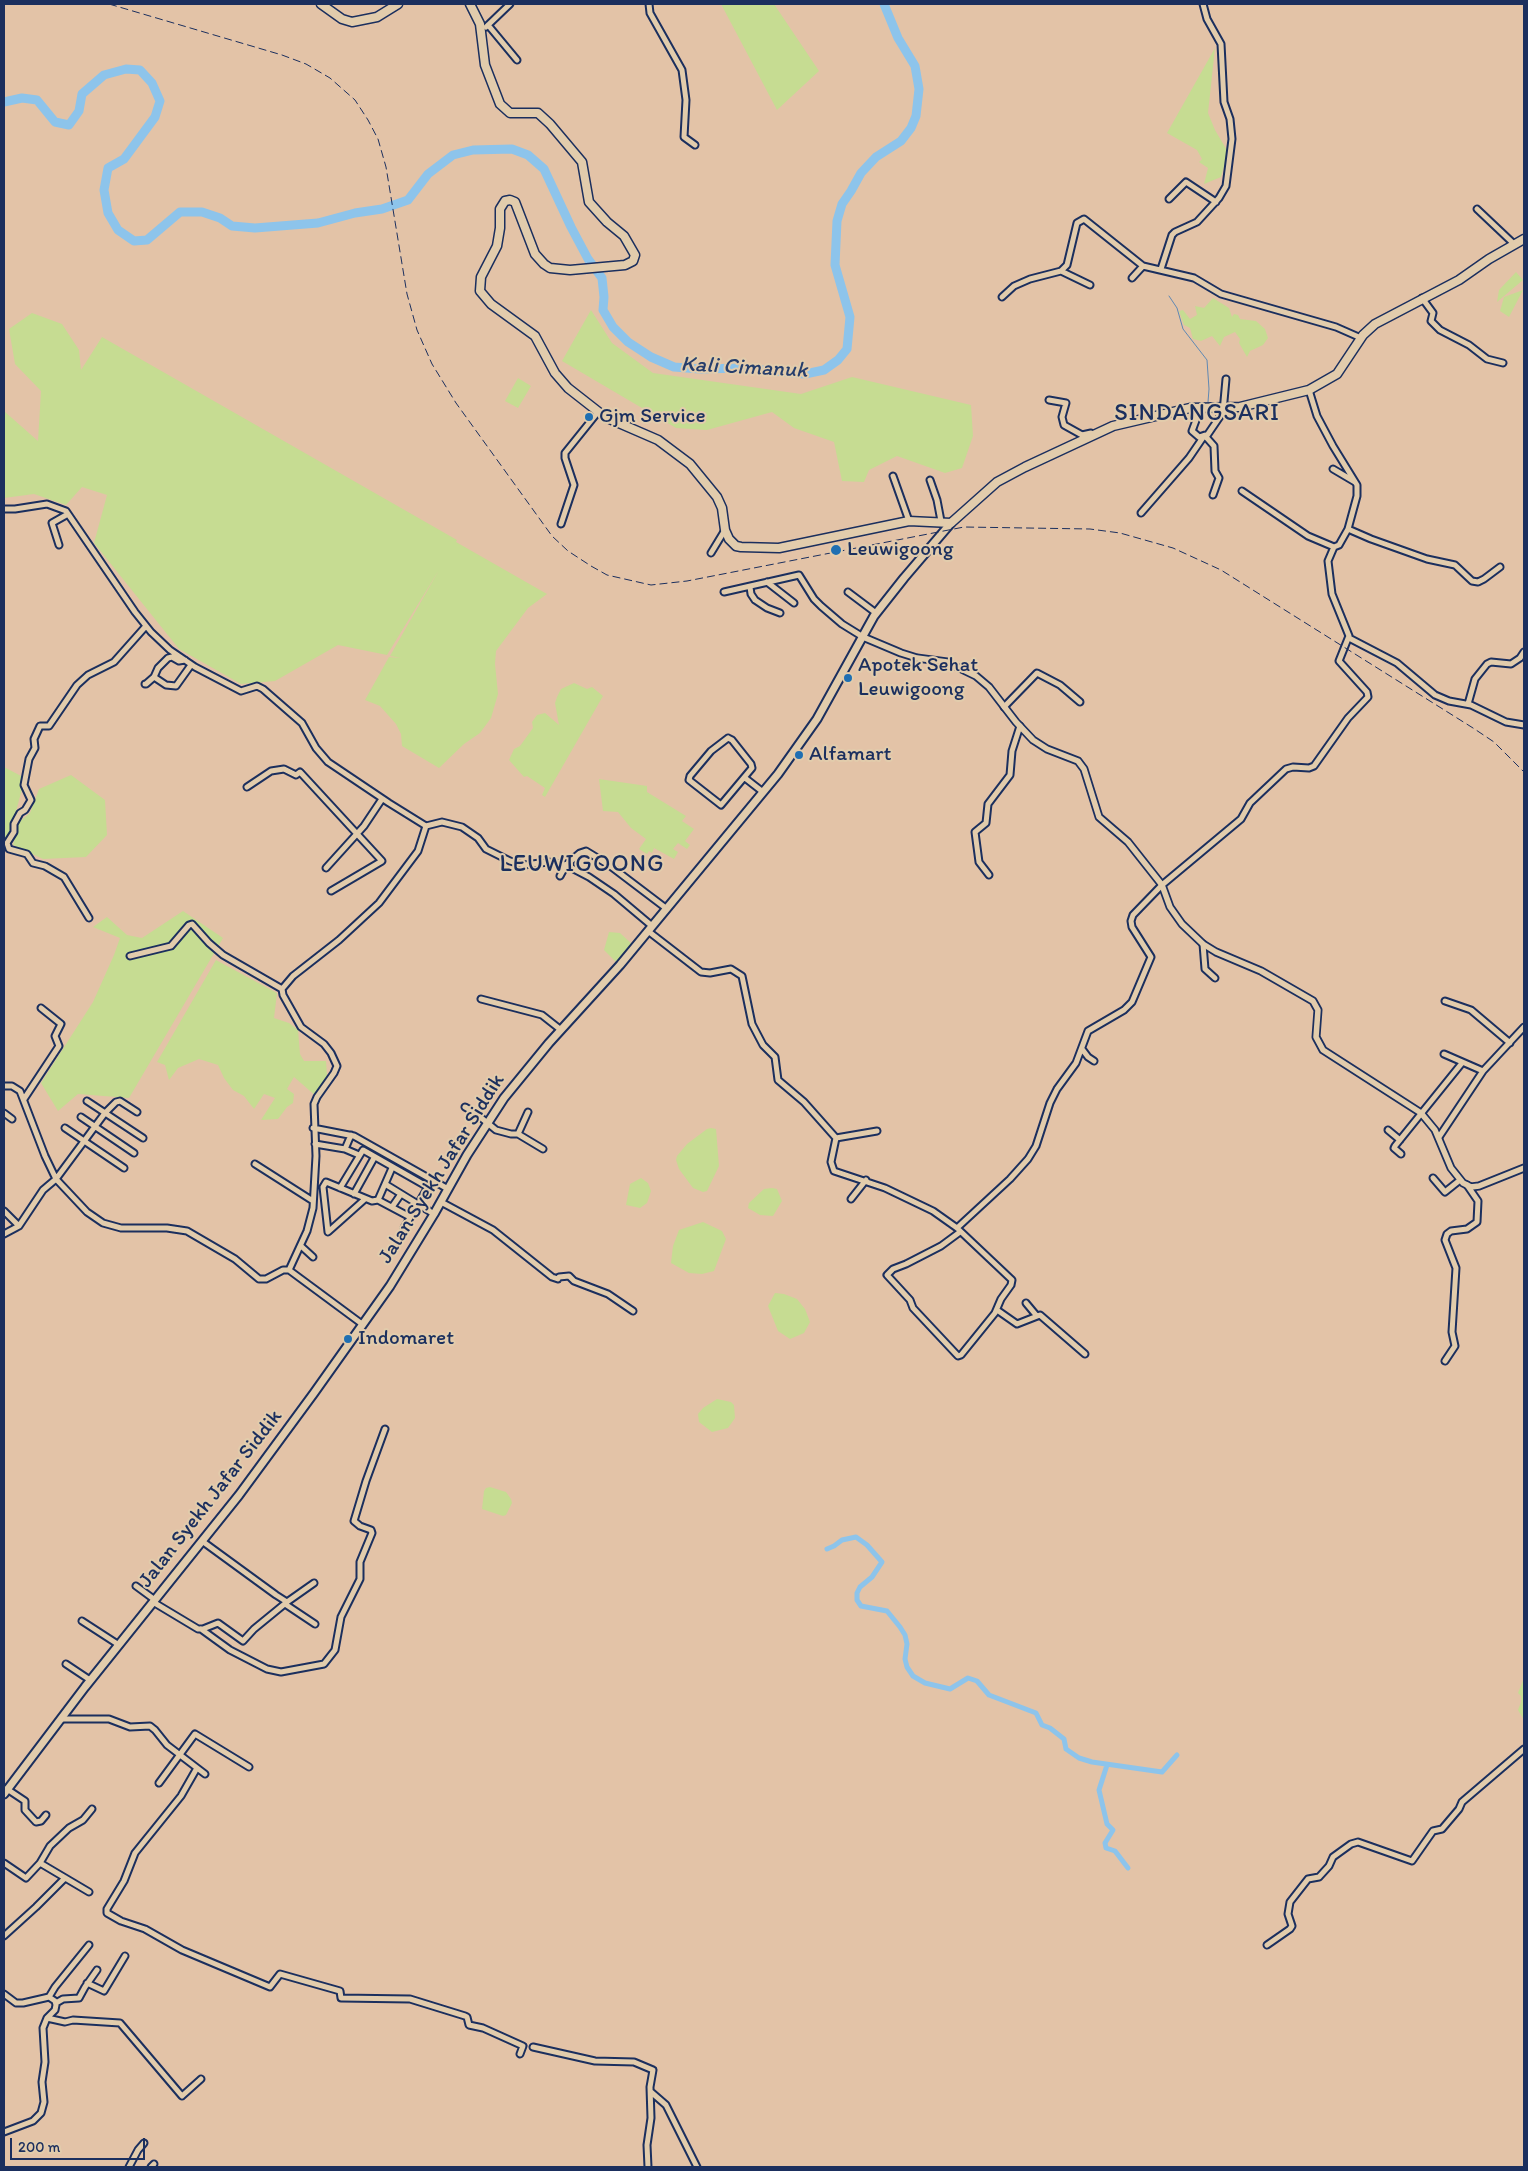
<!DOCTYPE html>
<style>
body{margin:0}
#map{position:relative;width:1528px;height:2171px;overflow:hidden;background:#e3c3a7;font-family:Itim,sans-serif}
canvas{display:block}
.frame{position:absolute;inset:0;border:5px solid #1b2f5e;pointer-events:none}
.scale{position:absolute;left:10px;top:2138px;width:135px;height:22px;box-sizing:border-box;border:2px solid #1b2f5e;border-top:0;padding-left:6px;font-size:15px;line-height:18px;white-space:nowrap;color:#1b2f5e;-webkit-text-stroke:4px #e2ccac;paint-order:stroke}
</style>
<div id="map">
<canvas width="1528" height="2171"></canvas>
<div class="frame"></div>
<div class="scale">200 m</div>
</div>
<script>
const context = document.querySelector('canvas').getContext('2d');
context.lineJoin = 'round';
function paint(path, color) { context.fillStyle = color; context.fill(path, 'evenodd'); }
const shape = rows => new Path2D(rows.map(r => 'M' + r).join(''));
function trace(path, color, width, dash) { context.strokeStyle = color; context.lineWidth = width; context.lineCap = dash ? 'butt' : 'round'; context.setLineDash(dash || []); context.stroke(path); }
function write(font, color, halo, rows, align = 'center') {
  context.font = font + ' Itim,sans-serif'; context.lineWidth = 4; context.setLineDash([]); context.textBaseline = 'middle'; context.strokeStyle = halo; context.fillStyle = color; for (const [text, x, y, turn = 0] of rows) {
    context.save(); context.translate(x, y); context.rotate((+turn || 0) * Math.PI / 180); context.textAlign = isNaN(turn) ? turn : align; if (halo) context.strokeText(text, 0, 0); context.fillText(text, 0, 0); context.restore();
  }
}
const green = shape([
 [721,4,774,4,819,71,777,110],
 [1215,48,1208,113,1215,130,1228,152,1221,177,1204,184,1208,168,1199,162,1202,159,1197,150,1167,133],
 [1516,272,1523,280,1497,302,1499,290],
 [1523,290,1509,317,1500,311,1504,297],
 [1213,298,1229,308,1232,317,1234,314,1238,315,1240,319,1256,321,1265,329,1268,338,1263,345,1250,351,1247,357,1239,343,1240,339,1235,332,1224,337,1220,346,1212,336,1201,341,1193,339,1190,328,1184,325,1179,311,1183,310,1190,319,1197,315,1195,306,1204,308],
 [591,310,612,343,653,373,801,394,852,377,971,405,973,436,962,468,945,473,897,456,869,470,864,482,842,481,834,442,794,428,772,412,707,430,676,428,562,361],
 [32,313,62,324,79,350,81,370,102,337,457,540,456,542,547,594,528,608,496,651,495,664,498,694,491,718,480,733,464,744,439,768,402,746,401,734,396,724,380,706,365,700,389,657,401,658,390,656,439,570,387,655,338,645,275,681,241,684,179,649,94,543,107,495,82,487,66,505,34,494,4,498,4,411,38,441,41,391,15,364,9,329],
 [518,378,531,386,518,408,505,401],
 [574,683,587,689,592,687,603,696,545,797,542,795,545,788,527,776,524,777,509,760,514,749,520,746,533,728,532,722,537,715,545,713,559,725,555,703,557,697,561,689],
 [4,767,25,778,7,845,4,844],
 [71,775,105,800,107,835,86,857,43,859,13,845,19,822,30,813,39,789],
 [599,779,647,786,647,792,686,816,682,821,694,829,685,841,690,845,687,849,678,843,673,849,678,852,674,859,654,848,652,853,649,851,647,854,639,849,646,839,631,828,618,812,603,811],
 [183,911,223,938,129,1098,78,1094,58,1111,41,1083,93,1002,114,955,120,938,93,927,107,917,127,935,142,938],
 [609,932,620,933,633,945,617,963,604,950],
 [216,960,277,993,274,1018,289,1023,298,1030,300,1054,304,1061,326,1061,327,1075,317,1097,294,1077,287,1089,294,1094,293,1103,287,1107,278,1119,261,1120,275,1098,264,1094,254,1109,244,1096,233,1090,224,1078,218,1065,199,1059,178,1068,169,1080,165,1065,157,1062],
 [711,1128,716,1129,719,1166,707,1191,703,1192,693,1188,679,1169,676,1160,677,1156,687,1144,707,1129],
 [641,1178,648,1183,651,1191,647,1203,640,1208,626,1205,630,1184],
 [772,1188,777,1189,782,1201,773,1216,760,1215,748,1208,749,1203,764,1189],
 [703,1222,722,1231,726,1239,714,1271,702,1274,689,1273,671,1263,673,1246,679,1230],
 [775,1293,784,1294,797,1299,805,1309,810,1322,804,1333,790,1339,778,1331,768,1306],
 [717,1399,731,1402,734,1405,735,1418,728,1428,712,1432,699,1422,698,1414,703,1408],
 [490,1487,506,1492,511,1499,512,1503,506,1515,503,1516,482,1509,484,1491,486,1488],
 [1524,1678,1524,1720,1518,1710,1521,1702,1521,1696,1518,1693]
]);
const stream = shape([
 [1169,296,1177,308,1183,329,1207,360,1209,389,1208,402],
 [1199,419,1205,410],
 [1197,425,1197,432]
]);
const canal = shape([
 [827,1549,834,1546,842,1540,856,1537,867,1545,882,1562,872,1577,860,1587,857,1593,857,1600,861,1606,887,1611,900,1627,905,1635,907,1644,905,1659,907,1667,913,1676,925,1683,950,1689,968,1678,977,1681,989,1695,1036,1713,1042,1725,1050,1728,1064,1739,1066,1749,1079,1758,1092,1762,1162,1772,1177,1755],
 [1107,1765,1099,1790,1107,1824,1113,1830,1105,1843,1106,1848,1115,1851,1128,1868]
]);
const river = shape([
 [4,102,22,98,37,100,55,122,69,125,79,111,82,94,104,75,126,69,140,70,152,83,160,101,155,117,124,159,108,168,104,190,108,213,118,230,134,241,147,240,180,212,202,212,220,218,232,226,255,228,318,223,355,213,382,209,408,200,428,174,453,155,473,150,512,149,528,155,544,169,571,227,588,259,602,278,604,297,603,310,613,327,628,342,651,357,674,367,700,369,741,368,805,374,824,370,838,360,847,349,850,317,835,265,837,221,842,204,851,191,861,173,876,157,901,141,911,128,916,116,919,89,915,66,898,38,884,4]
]);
const minor = shape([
 [649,4,650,13,682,70,686,100,684,137,695,145],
 [488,25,517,60],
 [486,27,510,4],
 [1169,199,1186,182,1216,202],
 [1477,209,1514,244],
 [1161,269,1172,235,1175,232,1197,222,1219,198,1226,186,1232,139,1230,119,1224,102,1221,44,1207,19,1203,4],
 [1061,271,1090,285],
 [1132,278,1143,266],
 [1002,297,1014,286,1030,279,1061,271,1067,265,1077,223,1084,219,1143,266,1194,278,1221,294,1336,327,1361,338],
 [1422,298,1433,313,1431,321,1440,330,1469,345,1487,359,1503,363],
 [1049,400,1066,403,1062,417,1064,425,1082,435,1091,433],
 [1201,407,1192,431,1199,437,1205,435],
 [1333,469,1355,482],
 [893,476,909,521],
 [930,480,937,500,941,521],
 [1242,491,1308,536,1334,547,1339,545,1348,529,1357,496,1357,485,1333,446,1317,416,1309,390],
 [1213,495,1219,478,1215,471,1214,446,1206,437,1223,412,1226,379],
 [4,509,15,509,47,504,66,511,135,612,151,632,170,650,195,667,241,691,257,686,263,689,302,723,316,748,328,762,389,803,426,826,442,822,462,827,478,838,486,849,510,861,524,865,548,862,566,865,580,853,586,851,609,865,667,909],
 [1141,513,1189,458,1204,436],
 [561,524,574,485,565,458,565,453,598,412],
 [1348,529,1371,539,1427,559,1455,565,1472,581,1478,582,1484,579,1500,567],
 [59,545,52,523,68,514],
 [711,553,725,530],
 [767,582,794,603],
 [750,587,751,594,755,600,767,608,780,613],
 [724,592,799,575,814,599,821,606,842,624,863,637],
 [848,592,876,613],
 [1349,638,1397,663,1435,695,1449,701,1471,705,1506,722,1524,725],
 [154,677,158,668,168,658,172,657,179,661,185,660],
 [145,684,146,684,154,677,166,685,176,686,191,665],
 [1468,704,1475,679,1487,664,1491,662,1511,664,1520,658,1524,652],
 [1004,707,1037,673,1060,685,1080,702],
 [728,738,732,740,751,764,752,768,721,805,689,780,690,776,711,751,728,738],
 [745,778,763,792],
 [247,787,271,771,284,769,296,775,300,772,382,861,331,891],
 [326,868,364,826,382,799],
 [989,875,979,862,975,832,986,823,988,804,1010,775,1012,751,1020,726],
 [560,876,566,865,589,877,614,894,652,926],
 [89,918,64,877,45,866,33,863,27,854,9,849,7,843,14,832,14,824,20,813,25,810,31,800,24,785,29,759,35,748,34,739,40,726,49,726,77,685,88,675,114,662,146,626],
 [648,931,701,972,710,973,731,969,742,976,752,1024,763,1045,775,1057,778,1080,804,1102,836,1138,831,1162,834,1171,885,1188,933,1211,957,1228,1012,1280,1011,1285,1001,1299,995,1313,961,1355,958,1356,913,1308,910,1300,887,1275,893,1269,906,1264,941,1246,960,1232],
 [1203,944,1205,969,1215,978],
 [130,956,171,946,189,925,192,924,209,943,223,955,282,989],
 [481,999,542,1015,561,1030],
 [1445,1001,1471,1010,1510,1043],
 [1082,1049,1088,1057,1094,1061],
 [1444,1054,1483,1071],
 [4,1086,12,1086,20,1091,45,1156,56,1179,105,1113,116,1102,120,1101,137,1112],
 [24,1099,59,1046,55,1036,61,1024,41,1008],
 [87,1101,143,1138],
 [465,1107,474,1112,496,1130,511,1134,518,1134,528,1112],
 [4,1113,12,1119],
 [81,1117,134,1153],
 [65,1128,124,1168],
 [313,1128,354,1136,448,1189],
 [1388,1130,1400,1140],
 [518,1134,543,1149],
 [1439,1137,1483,1071,1524,1027],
 [836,1138,877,1131],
 [315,1144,345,1149,351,1135],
 [345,1149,359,1155],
 [1401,1154,1394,1148,1395,1146,1462,1063],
 [255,1164,313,1201],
 [1433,1178,1445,1192,1460,1180],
 [385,1184,392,1168],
 [340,1188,363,1150,428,1187,404,1228],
 [354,1194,374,1158],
 [365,1199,328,1232,323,1187,326,1182,372,1201,378,1200,385,1184,434,1214],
 [851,1199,866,1180],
 [378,1200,410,1217],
 [441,1202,493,1230,552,1277,558,1279,559,1277,569,1276,574,1281,608,1294,633,1311],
 [392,1207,401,1194],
 [4,1211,19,1226],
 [957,1228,1010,1179,1028,1159,1036,1146,1050,1103,1057,1089,1076,1063,1088,1031,1124,1010,1132,1002,1151,957,1132,927,1131,921,1133,915,1162,885,1241,819,1250,803,1286,769,1293,767,1309,768,1314,766,1348,718,1368,697,1367,692,1339,661,1349,636,1332,594,1328,561,1334,547],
 [4,1234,19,1226,43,1190,56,1179,87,1212,103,1223,121,1228,167,1228,187,1231,235,1259,259,1279,266,1279,283,1270,289,1270,362,1324],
 [301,1246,313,1257],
 [289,1270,307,1231,313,1208,316,1156,314,1104,317,1097,334,1073,337,1066,331,1053,324,1044,301,1027,283,995,282,989,293,976,339,940,379,903,418,851,426,826],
 [1026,1303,1036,1315],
 [997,1310,1017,1324,1040,1315,1085,1354],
 [1445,1361,1455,1346,1452,1332,1456,1268,1445,1240,1447,1234,1451,1231,1467,1229,1477,1222,1478,1201,1467,1185],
 [136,1586,155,1600],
 [153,1602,198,1629,203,1629,218,1623,243,1641,254,1629,287,1602,276,1595,202,1541],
 [287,1602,314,1583],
 [285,1604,315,1624],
 [82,1621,119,1645],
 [201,1629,230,1650,267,1669,281,1672,324,1664,335,1650,341,1617,360,1579,360,1562,372,1533,371,1530,360,1526,354,1521,366,1481,385,1429],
 [66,1664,90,1680],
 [61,1719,109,1719,130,1727,150,1726,155,1730,167,1745,205,1774],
 [197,1768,181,1796,135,1853,124,1881,107,1909,107,1913,121,1921,145,1929,182,1950,270,1987,280,1974,340,1991,341,1998,410,1999,465,2016,467,2017,469,2025,483,2028,523,2046,520,2054],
 [159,1783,195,1734,249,1767],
 [7,1789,25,1801,25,1810,36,1822,41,1821,46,1815],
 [4,1863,26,1878,40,1863,50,1846,69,1828,83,1820,92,1809],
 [40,1863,89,1892],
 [4,1936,36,1907,64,1879],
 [1267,1945,1290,1929,1292,1926,1288,1914,1290,1902,1308,1879,1319,1877,1329,1866,1333,1857,1351,1844,1358,1842,1412,1861,1433,1831,1442,1829,1459,1809,1462,1802,1524,1749],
 [87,1983,104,1991,125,1956],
 [4,1994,16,2003,23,2003,49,1997,55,2001,56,2005,55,2010,47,2018,43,2028,45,2062,42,2082,44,2102,41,2113,33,2121,4,2132],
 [49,1997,55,1987,89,1945],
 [56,2003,63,1999,79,1998,85,1987,97,1970],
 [47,2018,65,2022,73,2020,120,2023,182,2096,201,2079],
 [533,2047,595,2061,634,2062,653,2070,650,2087,651,2118,647,2145,648,2167],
 [651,2092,666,2105,697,2167],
 [129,2167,138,2150,144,2143],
 [151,2167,154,2164]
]);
const tertiary = shape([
 [863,637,901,653,917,658,947,662,976,676,989,687,1016,722,1033,740,1047,749,1078,761,1084,769,1099,817,1128,842,1162,885,1170,907,1182,924,1203,944,1216,952,1261,971,1313,1001,1318,1010,1316,1037,1323,1050,1421,1113,1435,1130,1451,1168,1463,1183,1471,1187,1479,1186,1524,1168]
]);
const secondary = shape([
 [4,1794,85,1687,239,1495,314,1393,390,1286,434,1214,467,1155,504,1098,549,1043,620,965,778,774,817,719,874,616,904,578,951,523]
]);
const primary = shape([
 [321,4,342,19,352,22,377,17,398,4],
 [470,4,480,24,485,65,500,104,510,113,538,113,550,124,582,162,589,202,607,222,624,236,635,255,633,261,625,265,570,270,550,268,544,264,535,254,515,202,510,200,505,201,500,209,500,228,497,246,481,277,480,291,491,304,535,336,555,373,568,388,605,417,658,440,690,464,717,497,722,508,725,530,729,539,736,546,741,547,779,548,909,521,951,523,997,482,1025,467,1113,426,1190,408,1240,407,1309,390,1337,374,1363,335,1375,324,1459,280,1489,259,1524,239]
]);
const rail = shape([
 [109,4,282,55,306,64,330,78,355,100,368,120,378,139,386,167,407,294,417,330,432,364,456,403,552,536,568,551,591,566,607,575,651,585,687,581,964,527,1090,529,1120,533,1173,548,1221,570,1473,728,1494,742,1524,772]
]);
const markers = [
 [589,417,5,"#1f6fb2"],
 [836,550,6,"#1f6fb2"],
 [848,678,5,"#1f6fb2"],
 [799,755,5,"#1f6fb2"],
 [348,1339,5,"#1f6fb2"]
];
const poiNames = [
 ["Gjm Service",599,417],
 ["Leuwigoong",847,550],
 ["Apotek Sehat",858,666],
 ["Leuwigoong",858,690],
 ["Alfamart",809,755],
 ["Indomaret",358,1339]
];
const streetNames = [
 ["Jalan Syekh Jafar Siddik",442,1169,-58],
 ["Jalan Syekh Jafar Siddik",211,1499,-52]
];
const waterNames = [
 ["Kali Cimanuk",744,368,3]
];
const quarterNames = [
 ["SINDANGSARI",1197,414],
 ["LEUWIGOONG",582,865]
];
paint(green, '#c6dc92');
trace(stream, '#5f88b3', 1);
trace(canal, '#8dc4eb', 5);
trace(river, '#8dc4eb', 9);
trace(minor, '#1b2f5e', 9);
trace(tertiary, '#1b2f5e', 9);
trace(secondary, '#1b2f5e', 11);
trace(primary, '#1b2f5e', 11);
trace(minor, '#e2ccac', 5);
trace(tertiary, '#e2ccac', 5.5);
trace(secondary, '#e2ccac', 7);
trace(primary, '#e2ccac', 8);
trace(rail, '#1b2f5e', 1, [8, 4]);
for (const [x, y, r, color] of markers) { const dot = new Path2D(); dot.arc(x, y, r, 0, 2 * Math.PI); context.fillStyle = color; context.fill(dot); trace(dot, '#e2ccac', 2); }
write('21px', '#1b2f5e', '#e2ccac', poiNames, 'left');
write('21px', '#1b2f5e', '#e2ccac', streetNames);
write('italic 22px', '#263e6c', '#e2ccac', waterNames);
context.letterSpacing = '1px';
write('24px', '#1b2f5e', '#e2ccac', quarterNames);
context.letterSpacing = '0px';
</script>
